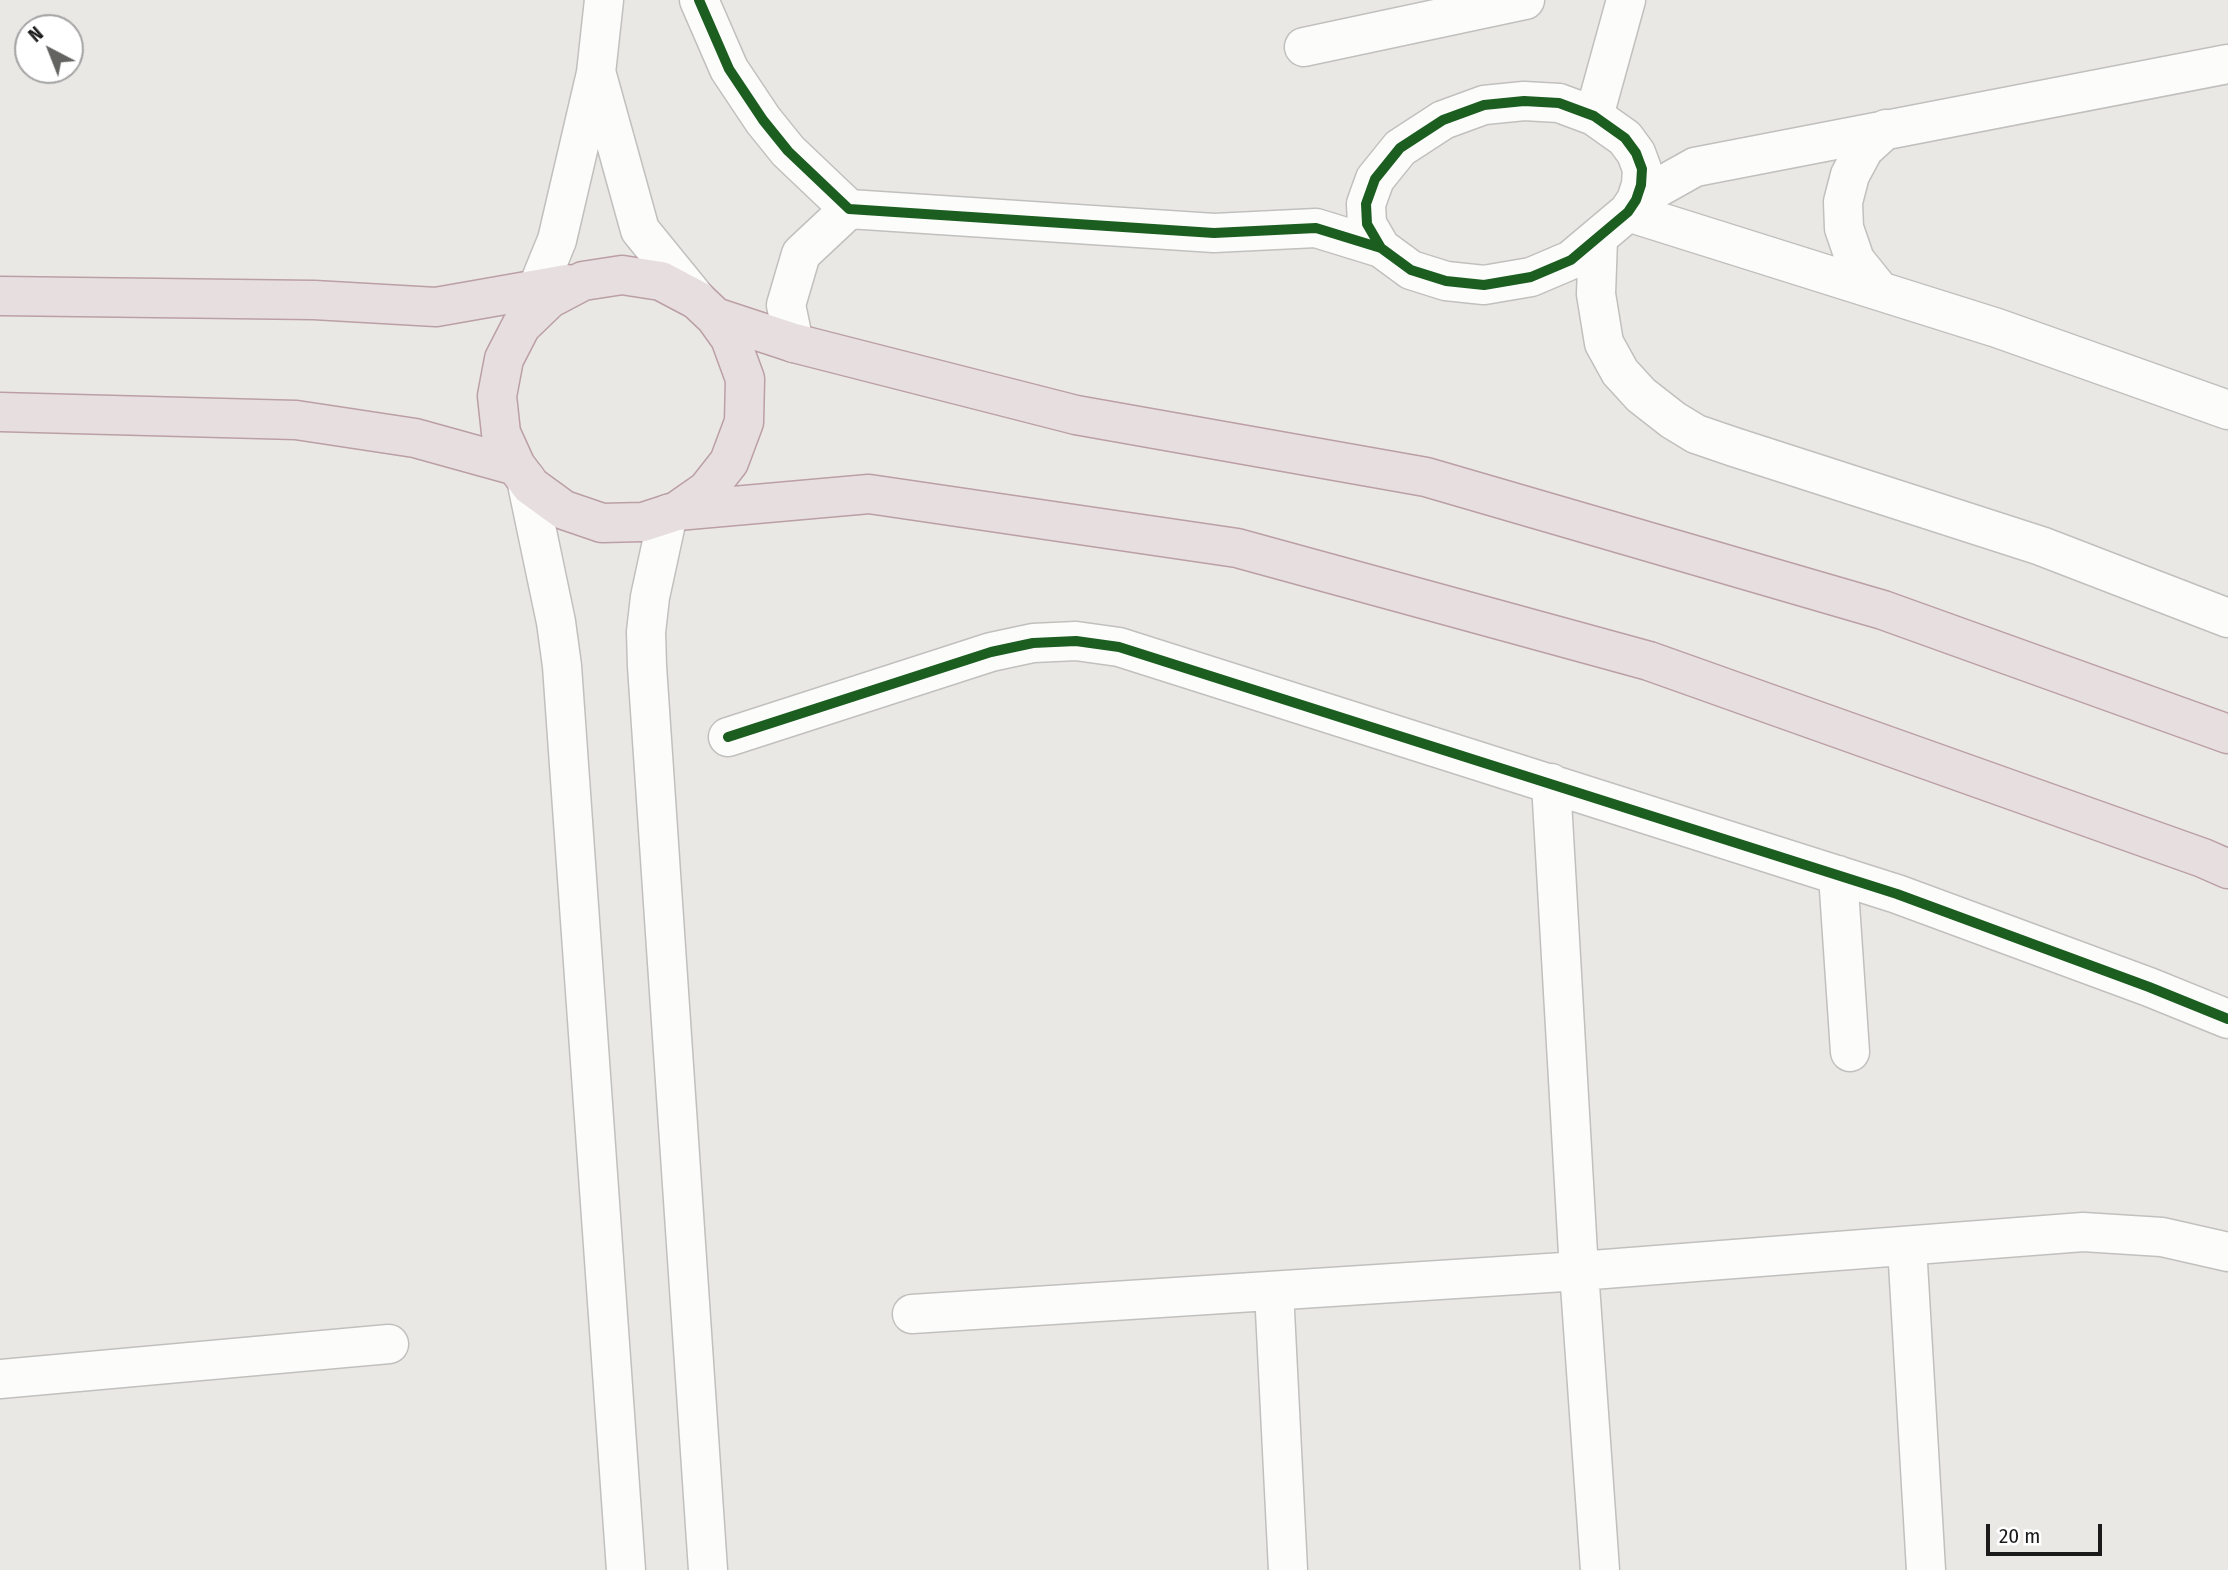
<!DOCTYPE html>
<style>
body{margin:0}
#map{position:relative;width:2228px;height:1570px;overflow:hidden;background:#eae8e4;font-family:"Fira Sans Condensed",sans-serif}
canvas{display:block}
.north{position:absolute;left:14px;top:14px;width:70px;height:70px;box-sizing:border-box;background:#fff;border:2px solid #a4a4a4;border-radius:50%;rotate:318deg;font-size:19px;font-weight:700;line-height:28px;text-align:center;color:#1b1b1b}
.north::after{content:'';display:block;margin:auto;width:24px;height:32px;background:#636361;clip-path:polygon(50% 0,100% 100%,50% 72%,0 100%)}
.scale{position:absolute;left:1986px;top:1524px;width:116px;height:32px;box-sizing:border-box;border:4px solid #1b1b1b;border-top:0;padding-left:9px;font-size:21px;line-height:24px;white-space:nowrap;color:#1b1b1b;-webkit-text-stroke:5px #fff;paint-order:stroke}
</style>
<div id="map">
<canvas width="2228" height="1570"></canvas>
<div class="north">N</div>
<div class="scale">20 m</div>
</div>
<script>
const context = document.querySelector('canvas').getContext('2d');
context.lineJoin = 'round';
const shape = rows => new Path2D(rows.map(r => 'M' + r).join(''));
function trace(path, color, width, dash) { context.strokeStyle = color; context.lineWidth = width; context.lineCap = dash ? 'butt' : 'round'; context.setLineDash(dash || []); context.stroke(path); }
const minor = shape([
 [699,0,729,69,763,120,788,151,849,209,1214,233,1316,228,1381,248,1411,270,1446,281,1484,285,1531,277,1571,260,1628,212,1636,200,1641,185,1642,169,1636,153,1625,138,1594,116,1559,103,1524,101,1484,105,1443,120,1400,148,1375,179,1366,204,1367,224,1381,248],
 [1304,47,1525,0],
 [597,75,640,230,697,300],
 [1594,116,1626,0],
 [1636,200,1695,167,2228,64],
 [1628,212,1997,328,2228,410],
 [1598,239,1596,294,1604,343,1620,372,1641,395,1673,420,1696,434,1734,447,2041,546,2228,618],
 [1880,291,1855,260,1844,228,1843,202,1850,175,1864,149,1886,129],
 [526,316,557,240,596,73,604,0],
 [794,343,786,305,801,254,849,209],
 [526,479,556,622,562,666,626,1570],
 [668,514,650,597,646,632,647,666,708,1570],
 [728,737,991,652,1033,643,1076,641,1119,647,1897,894,2149,987,2228,1019],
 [1551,783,1579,1271,1600,1570],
 [1838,875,1850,1052],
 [1907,1246,1926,1570],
 [1274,1291,1288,1570],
 [912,1314,1579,1271,2083,1232,2162,1237,2228,1252],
 [0,1379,389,1344]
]);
const highway = shape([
 [0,296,314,300,436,307,567,284],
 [715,317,794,343,1076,415,1426,477,1883,610,2228,734],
 [0,412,296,420,415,438,516,466],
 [677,511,707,490,729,462,744,422,745,379,730,338,715,317,697,300,661,281,622,275,583,281,549,299,521,326,504,359,497,396,501,433,516,466,531,486,564,510,602,523,643,522,677,511,869,494,1237,548,1649,661,2203,858,2228,869]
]);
const cycleway = shape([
 [699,0,729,69,763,120,788,151,849,209,1214,233,1316,228,1381,248,1411,270,1446,281,1484,285,1531,277,1571,260,1628,212,1636,200,1641,185,1642,169,1636,153,1625,138,1594,116,1559,103,1524,101,1484,105,1443,120,1400,148,1375,179,1366,204,1367,224,1381,248],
 [728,737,991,652,1033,643,1076,641,1119,647,1897,894,2149,987,2228,1019]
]);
trace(minor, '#c1c0be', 41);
trace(highway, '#bb9fa6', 41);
trace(minor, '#fcfcfb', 38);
trace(highway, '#e7dfdf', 38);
trace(cycleway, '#1b5e20', 10);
</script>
